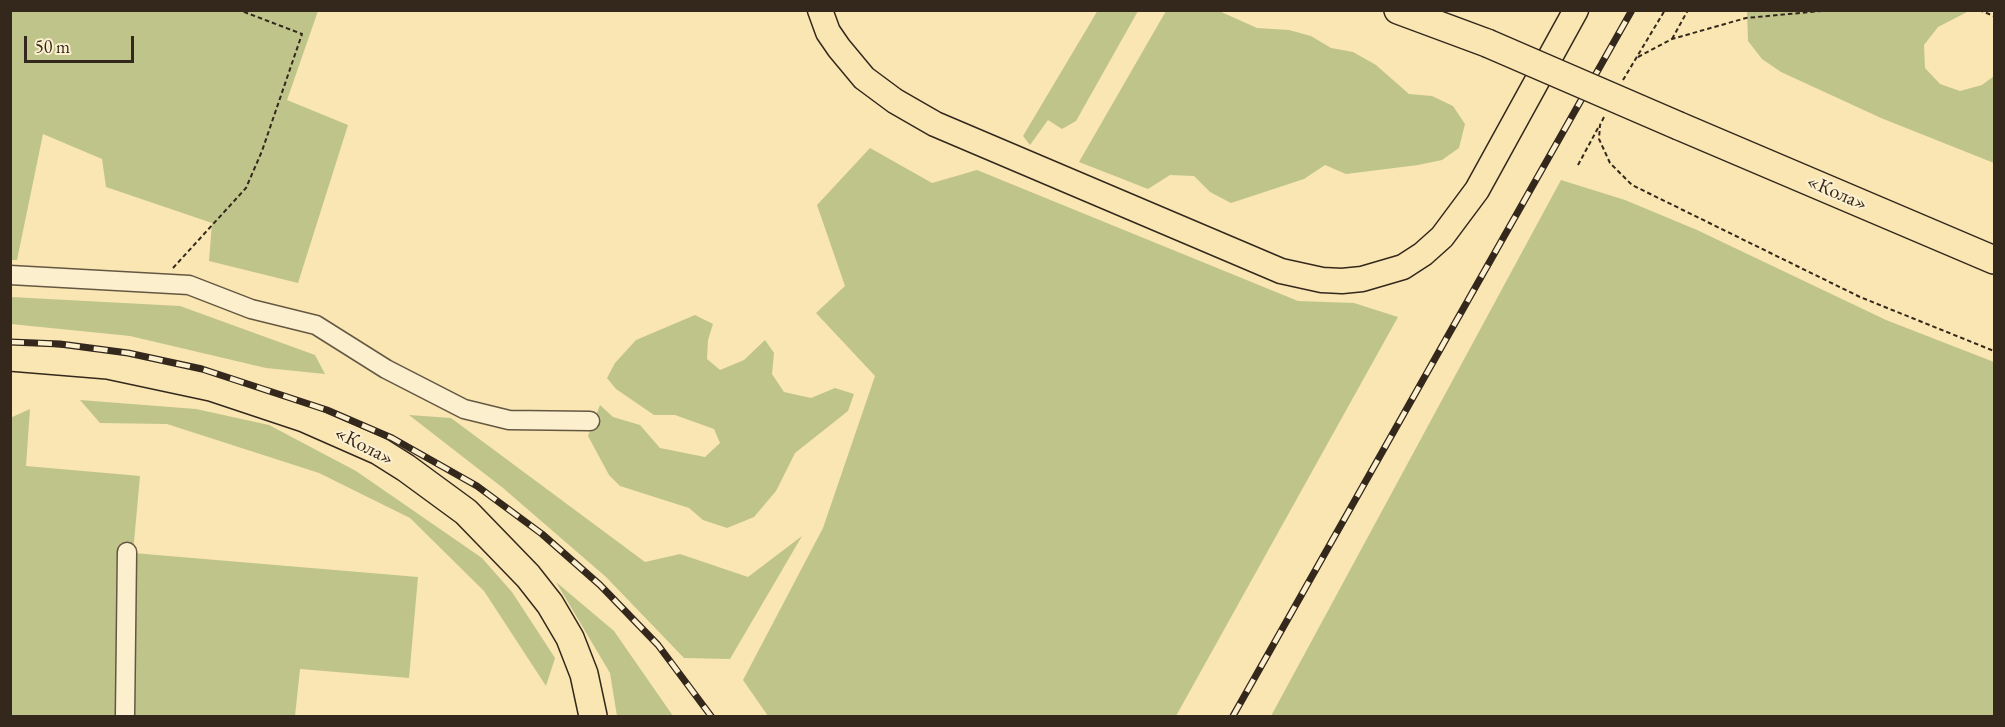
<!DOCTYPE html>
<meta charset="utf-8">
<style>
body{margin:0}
#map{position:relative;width:2005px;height:727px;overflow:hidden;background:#f9e6b3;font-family:"EB Garamond",serif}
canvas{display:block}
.frame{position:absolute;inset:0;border:12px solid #34281c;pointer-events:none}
.scale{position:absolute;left:24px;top:36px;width:110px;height:27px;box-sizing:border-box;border:3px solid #34281c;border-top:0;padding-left:8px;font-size:18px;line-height:21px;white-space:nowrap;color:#34281c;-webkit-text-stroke:4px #fbefce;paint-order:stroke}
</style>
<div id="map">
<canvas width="2005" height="727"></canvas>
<div class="frame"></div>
<div class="scale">50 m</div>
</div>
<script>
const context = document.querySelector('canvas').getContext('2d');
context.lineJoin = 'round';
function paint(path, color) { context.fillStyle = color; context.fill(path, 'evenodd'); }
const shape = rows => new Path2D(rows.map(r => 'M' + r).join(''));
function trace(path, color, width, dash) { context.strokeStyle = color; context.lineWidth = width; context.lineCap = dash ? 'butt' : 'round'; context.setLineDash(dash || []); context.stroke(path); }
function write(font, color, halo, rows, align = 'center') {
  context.font = font + ' "EB Garamond",serif'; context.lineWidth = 4.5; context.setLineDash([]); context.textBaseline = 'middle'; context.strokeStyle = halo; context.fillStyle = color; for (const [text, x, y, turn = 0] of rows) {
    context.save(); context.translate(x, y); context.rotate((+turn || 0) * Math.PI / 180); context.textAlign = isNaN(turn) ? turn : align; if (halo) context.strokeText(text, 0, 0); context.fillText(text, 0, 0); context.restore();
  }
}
const green = shape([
 [1098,10,1138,11,1076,121,1062,129,1048,120,1030,145,1023,136],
 [10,11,318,11,287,100,348,125,298,283,209,261,212,223,106,187,102,159,43,134,17,260,11,260],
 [1166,11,1219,11,1257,28,1289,30,1311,36,1331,48,1353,52,1376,65,1409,94,1432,96,1453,106,1465,124,1459,148,1442,160,1418,165,1346,174,1325,165,1304,179,1231,203,1210,192,1194,176,1170,175,1148,189,1079,162],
 [1747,11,1969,11,1938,27,1924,45,1925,68,1940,84,1960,91,1982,85,1994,76,1994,163,1881,118,1781,72,1762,59,1748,41],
 [870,148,932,183,977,170,1298,301,1354,303,1398,317,1176,716,768,716,743,680,823,528,875,376,816,313,845,286,817,205],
 [1561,180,1625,200,1697,230,1886,320,1994,362,1994,716,1271,716],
 [11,297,180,306,315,355,325,374,266,368,130,336,11,324],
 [695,315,713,324,708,340,707,359,720,370,744,360,765,340,774,353,772,374,784,392,811,398,835,388,854,394,848,411,795,453,776,491,754,517,727,528,703,520,689,508,620,486,609,475,588,436,600,405,613,417,640,425,660,448,705,457,720,443,714,429,675,415,654,415,616,389,607,378,615,363,636,340],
 [80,400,196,409,269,425,356,471,482,558,512,592,555,658,546,686,484,591,410,518,319,473,167,424,100,423],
 [30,409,26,466,140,476,133,553,418,577,409,678,300,669,295,716,11,716,10,418],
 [409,415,451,418,645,562,680,554,748,577,802,536,730,659,684,658,606,577,503,488],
 [556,582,614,631,673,716,617,716,610,673]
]);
const path = shape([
 [1979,10,1994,16],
 [1672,39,1688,10],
 [1638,57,1672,39,1746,18,1832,10],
 [1623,80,1665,10],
 [1604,117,1600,125,1599,139,1610,163,1632,185,1860,297,1994,351],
 [1578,165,1598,128],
 [173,268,246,188,262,151,302,34,239,10]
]);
const minor = shape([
 [10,275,189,285,251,309,316,325,386,369,464,409,509,420,590,421],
 [125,716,127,552]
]);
const major = shape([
 [820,10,828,32,839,48,864,78,895,101,935,124,1281,271,1322,280,1342,281,1362,279,1403,267,1423,254,1442,237,1477,190,1576,10]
]);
const highway = shape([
 [1398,10,1487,43],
 [1679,126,1994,260],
 [10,357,108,365,211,387,304,418,379,451,406,468,466,512,528,576,550,604,570,638,584,674,593,716]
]);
const rail = shape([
 [10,342,60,344,128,353,202,369,327,410,392,438,477,486,542,534,600,585,658,645,711,716],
 [1233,716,1632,10]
]);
const highwayBridge = shape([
 [1487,43,1679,126]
]);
const streetNames = [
 ["«Кола»",1837,193,23],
 ["«Кола»",364,446,27]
];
paint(green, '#bfc48b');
trace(minor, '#655842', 21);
trace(major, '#34281c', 27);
trace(highway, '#34281c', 30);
trace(path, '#34281c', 2, [4.5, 3]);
trace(minor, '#fbefce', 18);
trace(major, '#f9e6b3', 24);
trace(highway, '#f9e6b3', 27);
trace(rail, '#34281c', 7);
trace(rail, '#fbefce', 4.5, [14]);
trace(highwayBridge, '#34281c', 30, []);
trace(highwayBridge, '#f9e6b3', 27);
write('20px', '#34281c', '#fbefce', streetNames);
</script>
